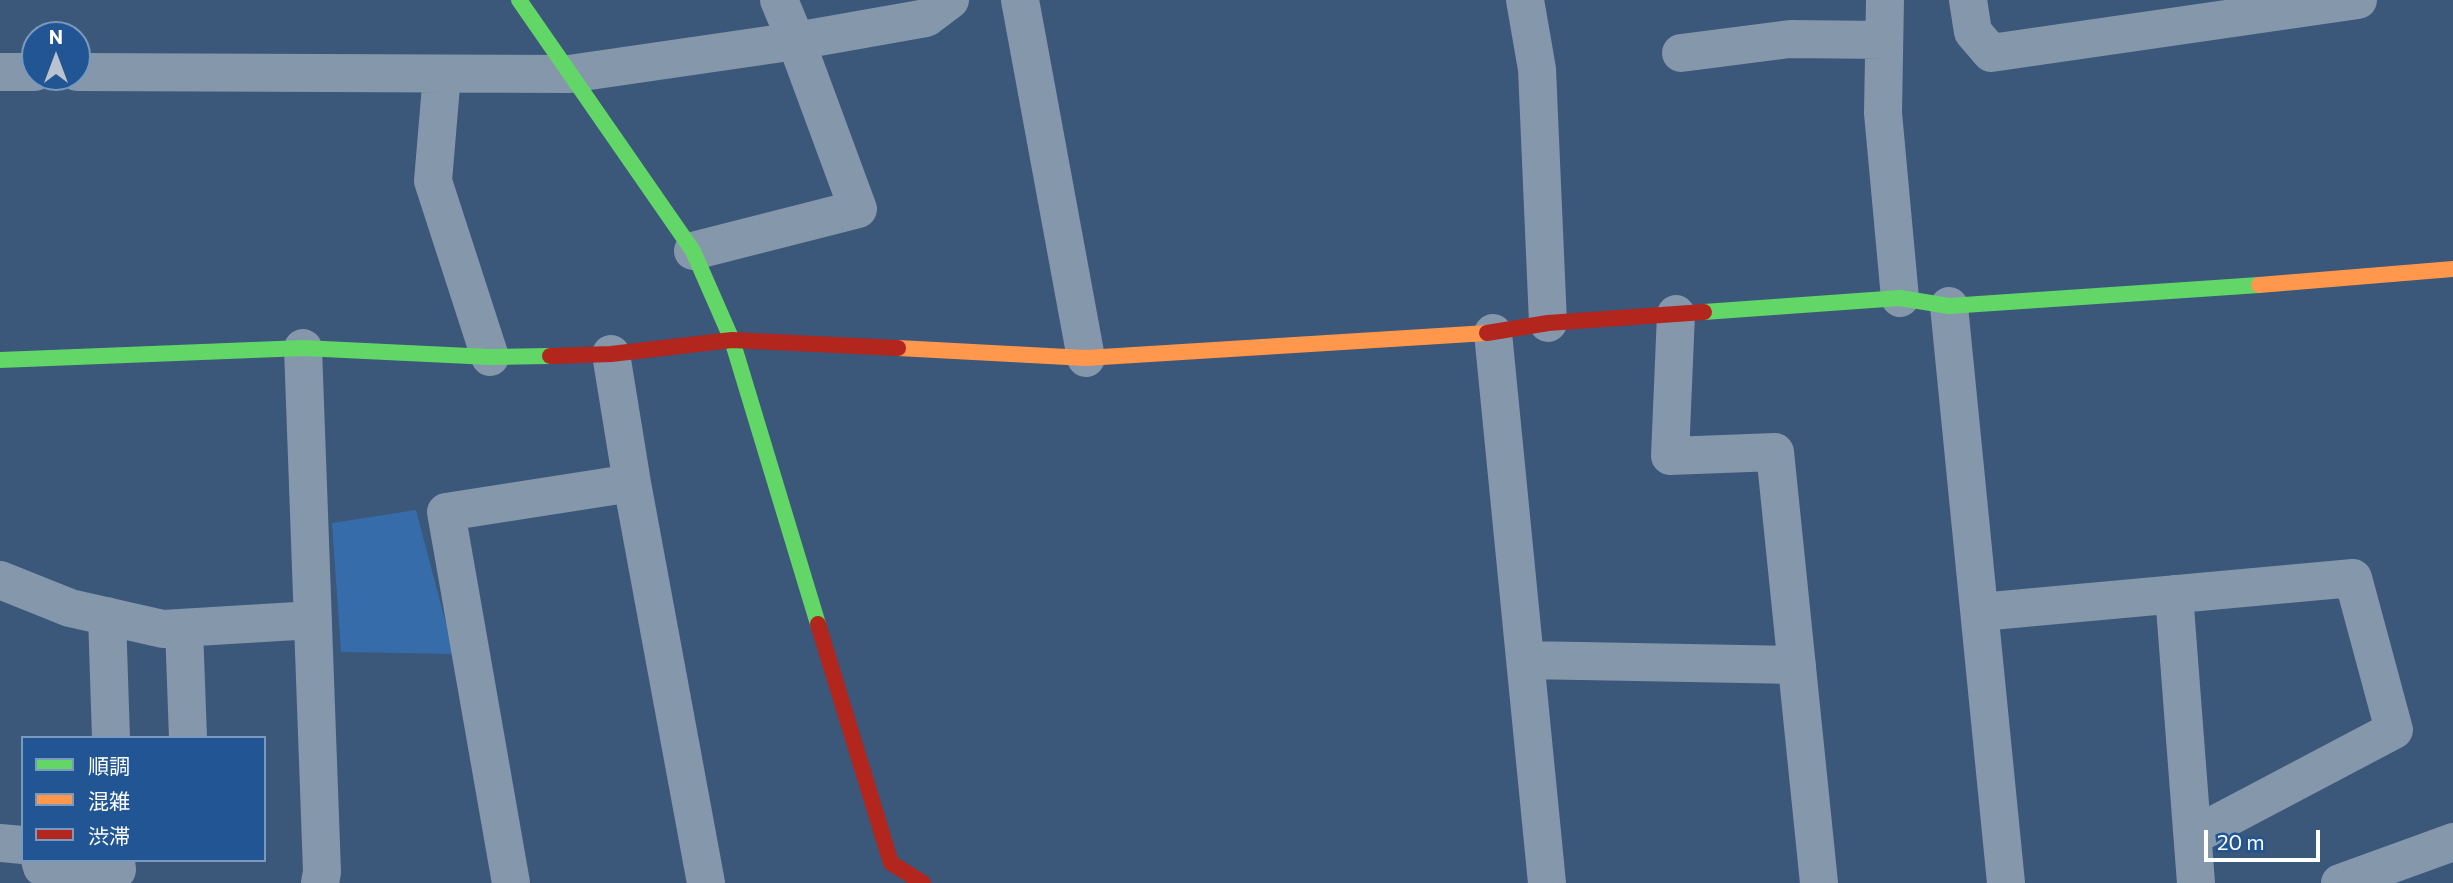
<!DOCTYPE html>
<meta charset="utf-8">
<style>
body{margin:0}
#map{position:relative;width:2453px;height:883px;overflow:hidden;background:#3b5779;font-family:Commissioner,"Noto Sans JP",sans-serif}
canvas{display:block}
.legend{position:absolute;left:21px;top:736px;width:245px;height:126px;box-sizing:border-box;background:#215593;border:2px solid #7a99be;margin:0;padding:9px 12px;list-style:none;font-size:21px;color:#fff}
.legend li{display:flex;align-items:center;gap:14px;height:35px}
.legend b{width:35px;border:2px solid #7a99be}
.north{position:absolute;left:21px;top:21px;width:70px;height:70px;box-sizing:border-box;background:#215593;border:2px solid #7a99be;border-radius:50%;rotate:0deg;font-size:19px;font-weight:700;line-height:28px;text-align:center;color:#fff}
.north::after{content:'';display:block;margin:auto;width:24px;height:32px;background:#bac4d0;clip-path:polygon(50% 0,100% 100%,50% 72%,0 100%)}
.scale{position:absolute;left:2204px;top:830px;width:116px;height:32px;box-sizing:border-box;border:4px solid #fff;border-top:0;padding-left:9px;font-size:21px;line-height:24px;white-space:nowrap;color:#fff;-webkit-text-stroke:5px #215593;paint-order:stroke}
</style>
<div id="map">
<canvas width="2453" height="883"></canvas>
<ul class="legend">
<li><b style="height:9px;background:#63d668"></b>順調</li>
<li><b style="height:9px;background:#ff974d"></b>混雑</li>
<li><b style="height:9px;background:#b3261e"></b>渋滞</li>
</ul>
<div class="north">N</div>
<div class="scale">20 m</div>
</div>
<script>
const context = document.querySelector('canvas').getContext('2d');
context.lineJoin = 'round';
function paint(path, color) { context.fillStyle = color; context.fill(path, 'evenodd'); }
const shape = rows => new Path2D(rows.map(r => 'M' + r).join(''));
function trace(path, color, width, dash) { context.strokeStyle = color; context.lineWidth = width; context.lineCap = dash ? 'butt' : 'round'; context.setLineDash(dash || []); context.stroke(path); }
const green = shape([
 [416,510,454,654,341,652,332,523]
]);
const street = shape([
 [1020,0,1086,358],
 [1525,0,1537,69,1548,323],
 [1885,0,1883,113,1900,298],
 [1968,0,1973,32,1991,53,2358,0],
 [1681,53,1790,39,1884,40],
 [0,72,35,72],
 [77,72,569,74,796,41,926,18,950,0],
 [442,74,433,181,490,357],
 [693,251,858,209,796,41,779,0],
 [1949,306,2006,883],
 [1676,314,1670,456,1775,452,1819,883],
 [1493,333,1547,883],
 [303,348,322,872,320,883],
 [611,354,632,483,706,883],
 [0,580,70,608,163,629,313,620],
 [2174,594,2196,883],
 [1980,612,2353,578,2394,730,2193,836],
 [107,616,111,738],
 [184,628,188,738],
 [1526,660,1797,665],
 [0,843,23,845],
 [40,860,42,867,117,870,116,860],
 [511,883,446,512,632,483],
 [2340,883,2453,842]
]);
const fast = shape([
 [519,0,693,251,732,340,818,624],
 [1704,312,1900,298,1949,306,2259,285],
 [0,360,303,348,490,357,550,356]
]);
const slow = shape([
 [2259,285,2453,269],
 [898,348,1086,358,1487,333]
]);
const jam = shape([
 [1487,333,1548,323,1704,312],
 [550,356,611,354,732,340,898,348],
 [818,624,891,863,923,883]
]);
paint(green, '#366ca9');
trace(street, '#8497ab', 38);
trace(fast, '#63d668', 16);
trace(slow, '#ff974d', 16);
trace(jam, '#b3261e', 16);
</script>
